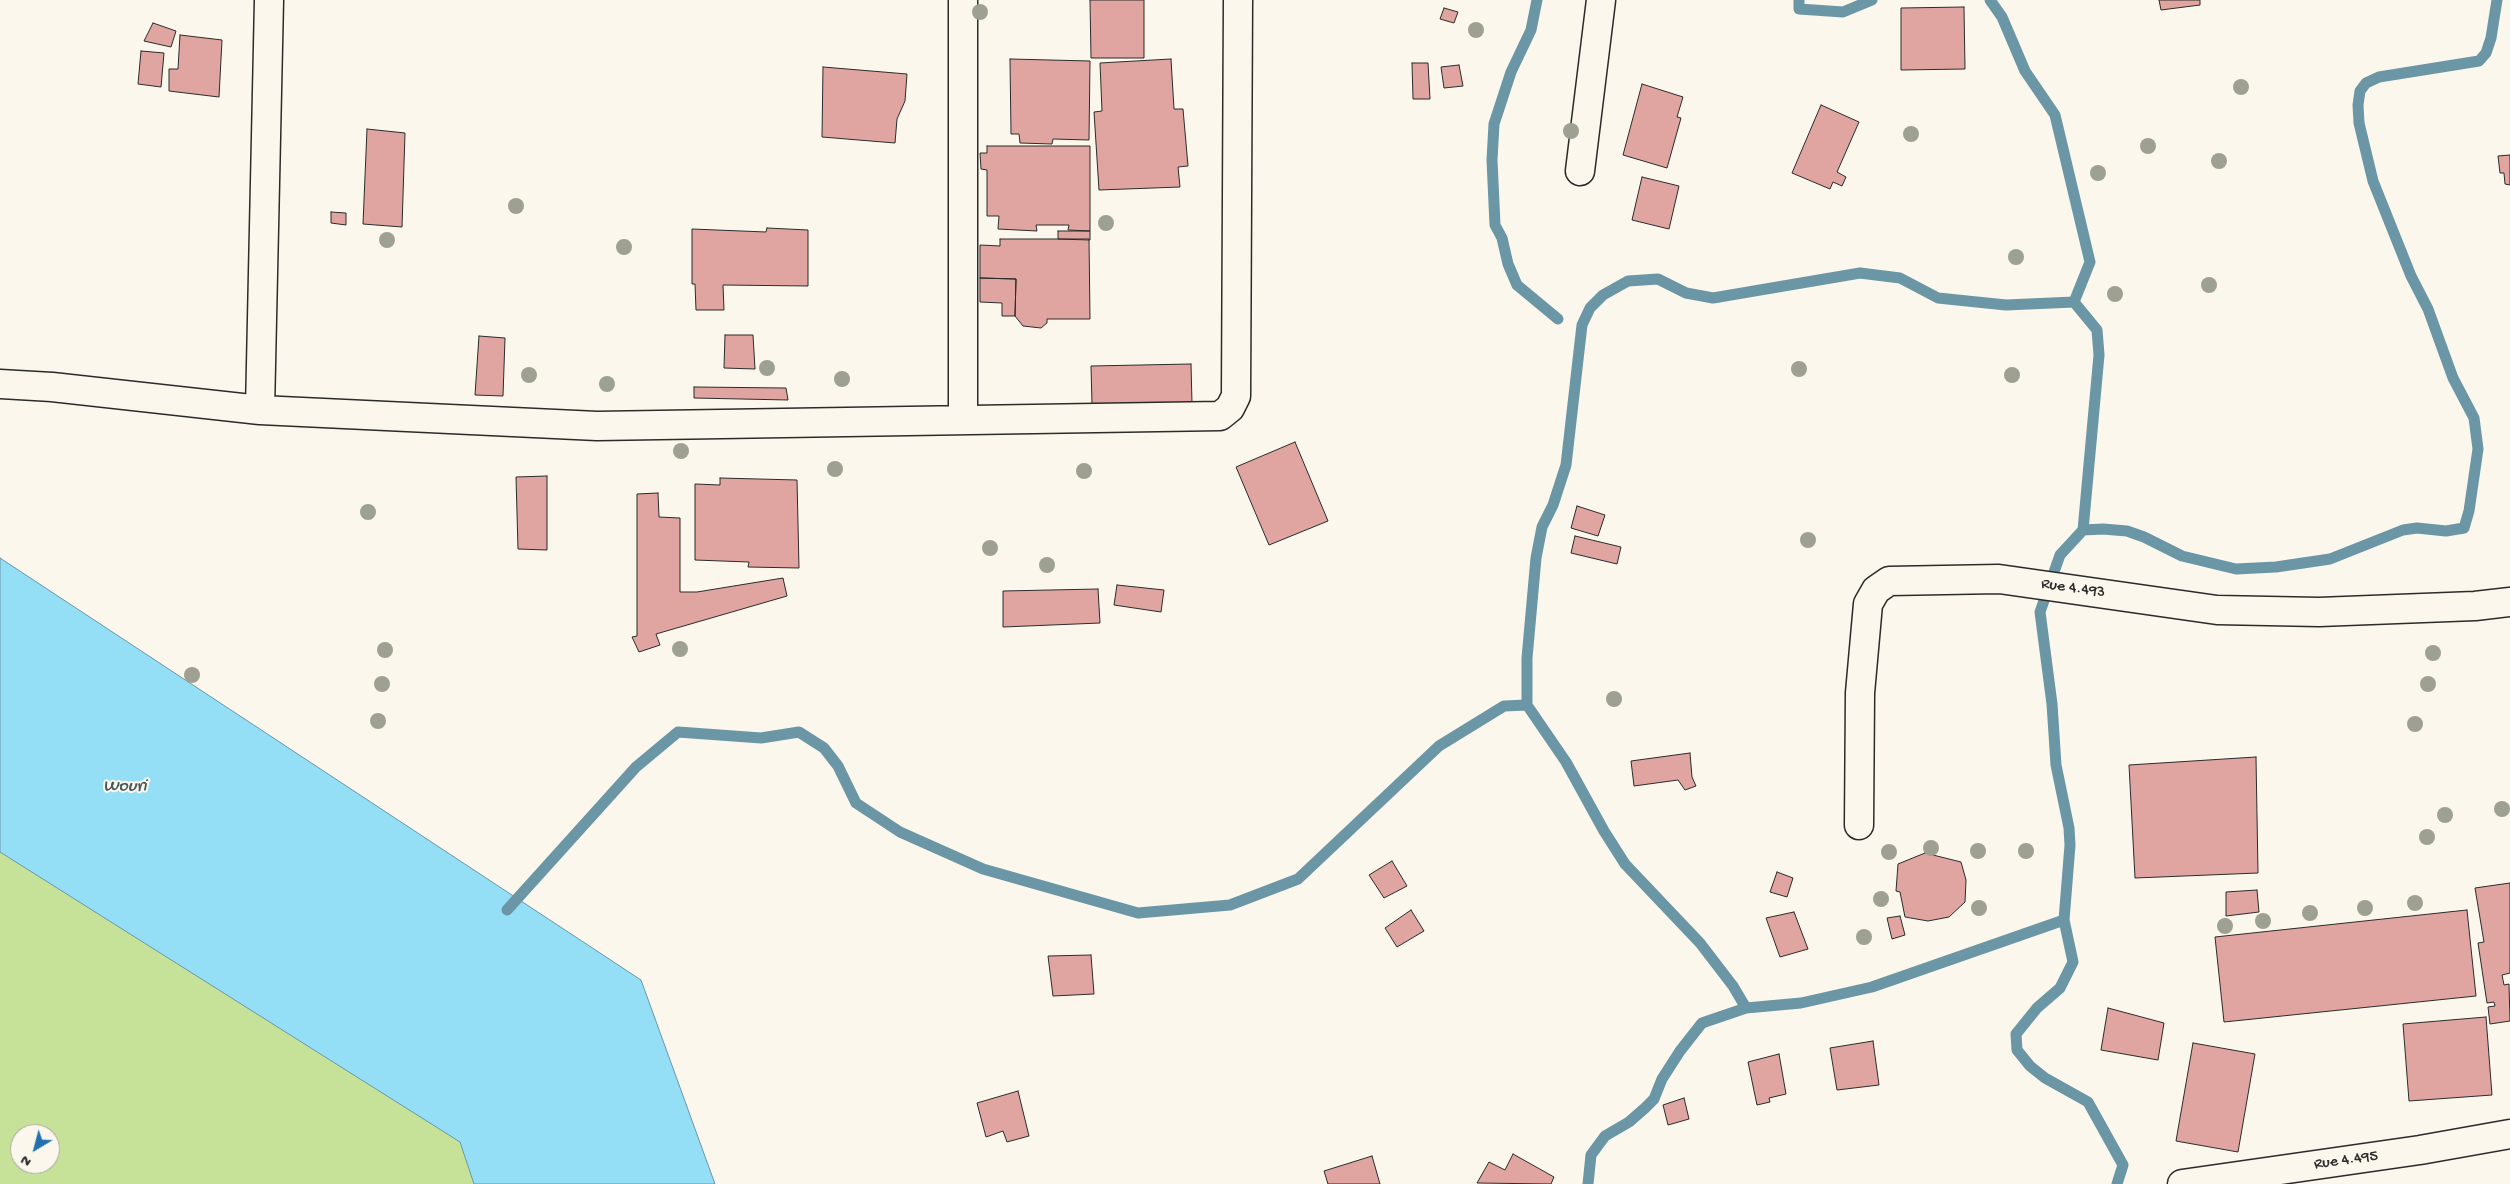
<!DOCTYPE html>
<style>
body{margin:0}
#map{position:relative;width:2510px;height:1184px;overflow:hidden;background:#fbf7ec;font-family:"Gochi Hand",sans-serif}
canvas{display:block}
.north{position:absolute;left:10px;top:1124px;width:50px;height:50px;box-sizing:border-box;background:#fbf7ec;border:1px solid #a8a59f;border-radius:50%;rotate:217deg;font-size:14px;font-weight:700;line-height:20px;text-align:center;color:#2b2b2b}
.north::after{content:'';display:block;margin:auto;width:18px;height:22px;background:#1f6fb2;clip-path:polygon(50% 0,100% 100%,50% 72%,0 100%)}
</style>
<div id="map">
<canvas width="2510" height="1184"></canvas>
<div class="north">N</div>
</div>
<script>
const context = document.querySelector('canvas').getContext('2d');
context.lineJoin = 'round';
function paint(path, color) { context.fillStyle = color; context.fill(path, 'evenodd'); }
const shape = rows => new Path2D(rows.map(r => 'M' + r).join(''));
function trace(path, color, width, dash) { context.strokeStyle = color; context.lineWidth = width; context.lineCap = dash ? 'butt' : 'round'; context.setLineDash(dash || []); context.stroke(path); }
function write(font, color, halo, rows, align = 'center') {
  context.font = font + ' "Gochi Hand",sans-serif'; context.lineWidth = 4; context.setLineDash([]); context.textBaseline = 'middle'; context.strokeStyle = halo; context.fillStyle = color; for (const [text, x, y, turn = 0] of rows) {
    context.save(); context.translate(x, y); context.rotate((+turn || 0) * Math.PI / 180); context.textAlign = isNaN(turn) ? turn : align; if (halo) context.strokeText(text, 0, 0); context.fillText(text, 0, 0); context.restore();
  }
}
const green = shape([
 [0,852,460,1142,474,1184,0,1184],
 [20,1134,50,1134,50,1164,20,1164]
]);
const water = shape([
 [0,558,641,980,715,1184,474,1184,460,1142,0,852,0,558]
]);
const stream = shape([
 [1537,0,1531,30,1511,72,1494,124,1492,160,1495,225,1502,238,1508,264,1517,285,1558,319],
 [1799,0,1799,9,1843,12,1872,0],
 [1990,0,2002,17,2025,71,2055,115,2090,262,2074,302],
 [2074,302,2097,330,2099,355,2083,530,2060,555,2040,612,2052,704,2056,765,2069,828,2070,845,2064,920,2073,962,2060,988,2037,1008,2016,1034,2017,1050,2030,1066,2045,1078,2088,1102,2123,1165,2117,1184],
 [2083,530,2103,529,2127,531,2144,537,2182,556,2236,569,2276,567,2330,559,2403,530,2417,528,2446,531,2464,528,2469,511,2478,449,2474,418,2453,378,2428,309,2411,276,2373,181,2359,123,2358,105,2360,91,2366,83,2379,77,2479,61,2486,53,2491,38,2497,0],
 [507,910,636,767,678,732,761,738,799,732,824,748,838,766,856,803,900,832,983,869,1138,913,1230,905,1298,879,1439,746,1504,706,1527,705],
 [1746,1008,1733,986,1700,943,1625,864,1604,831,1566,762,1527,705,1527,658,1536,558,1542,527,1553,505,1566,465,1582,325,1590,308,1603,295,1628,281,1658,279,1686,293,1713,298,1860,273,1900,278,1938,298,2006,305,2074,302],
 [1588,1184,1591,1155,1605,1136,1629,1122,1645,1108,1654,1099,1662,1079,1680,1051,1702,1023,1746,1008,1801,1003,1872,987,2064,920]
]);
const building = shape([
 [1090,0,1144,0,1144,58,1091,58,1090,0],
 [2159,0,2200,0,2200,5,2161,10,2159,0],
 [1964,7,1965,69,1901,70,1901,8,1964,7],
 [1444,8,1458,12,1454,23,1440,19,1444,8],
 [153,23,176,31,171,47,144,41,153,23],
 [180,35,222,40,219,97,169,91,169,69,178,69,180,35],
 [141,51,164,53,161,87,138,84,141,51],
 [1010,59,1090,61,1089,140,1053,139,1052,144,1020,143,1019,134,1011,134,1010,59],
 [1171,59,1174,109,1183,109,1188,166,1178,167,1180,187,1099,190,1094,112,1102,111,1100,63,1171,59],
 [1412,63,1428,63,1430,99,1413,99,1412,63],
 [1459,65,1463,86,1444,88,1441,67,1459,65],
 [823,67,907,74,905,101,897,119,895,143,822,137,823,67],
 [1642,84,1683,97,1677,117,1681,118,1667,168,1623,155,1642,84],
 [1821,105,1859,122,1837,172,1846,177,1842,186,1833,182,1830,189,1792,173,1821,105],
 [367,129,405,133,402,227,363,224,367,129],
 [987,146,1090,146,1090,231,1068,230,1069,225,1036,225,1037,231,998,229,999,216,987,216,987,170,981,169,980,153,987,153,987,146],
 [2510,155,2510,185,2505,184,2504,173,2500,173,2498,156,2510,155],
 [1642,177,1679,186,1669,229,1632,220,1642,177],
 [331,212,346,213,346,225,331,223,331,212],
 [767,228,808,230,808,286,723,285,724,310,696,310,695,284,692,284,692,229,766,232,767,228],
 [1058,231,1090,231,1090,240,1058,239,1058,231],
 [1000,239,1089,239,1090,319,1047,319,1047,323,1041,328,1023,326,1015,316,1016,279,980,278,980,245,1000,246,1000,239],
 [980,278,1016,279,1015,316,1002,316,1002,303,980,302,980,278],
 [725,335,753,335,755,369,724,368,725,335],
 [479,336,505,338,503,396,475,395,479,336],
 [1191,364,1192,403,1092,404,1091,366,1191,364],
 [694,387,786,388,788,400,694,398,694,387],
 [1295,442,1328,521,1269,545,1236,467,1295,442],
 [547,476,547,550,518,549,516,477,547,476],
 [720,478,797,480,799,568,748,567,749,562,695,560,695,484,720,485,720,478],
 [658,493,659,517,680,518,680,592,697,592,783,578,787,596,656,634,660,645,639,652,632,637,637,636,637,494,658,493],
 [1577,506,1605,515,1598,536,1571,528,1577,506],
 [1575,536,1621,547,1617,564,1571,553,1575,536],
 [1117,585,1164,590,1161,612,1114,605,1117,585],
 [1098,589,1100,623,1003,627,1003,591,1098,589],
 [1690,753,1692,777,1696,786,1685,790,1678,780,1634,786,1631,761,1690,753],
 [2256,757,2258,873,2135,878,2129,765,2256,757],
 [1925,853,1961,862,1966,880,1965,902,1949,917,1928,921,1905,917,1900,892,1896,891,1898,864,1925,853],
 [1392,861,1407,886,1384,898,1369,875,1392,861],
 [1777,872,1793,878,1787,897,1770,892,1777,872],
 [2510,883,2510,973,2502,975,2504,985,2509,984,2510,1021,2490,1024,2488,1007,2495,1006,2494,1002,2487,1003,2478,943,2484,942,2475,888,2510,883],
 [2257,890,2259,912,2226,916,2226,892,2257,890],
 [1411,910,1424,931,1397,947,1385,928,1411,910],
 [2467,910,2476,996,2224,1022,2215,937,2467,910],
 [1794,912,1808,949,1780,957,1766,918,1794,912],
 [1900,916,1905,935,1892,939,1887,918,1900,916],
 [1091,955,1094,994,1053,996,1048,956,1091,955],
 [2108,1008,2164,1023,2158,1060,2101,1050,2108,1008],
 [2486,1017,2492,1095,2409,1101,2403,1024,2486,1017],
 [1873,1041,1879,1085,1837,1090,1830,1048,1873,1041],
 [2193,1043,2255,1054,2238,1152,2176,1141,2193,1043],
 [1779,1054,1786,1094,1769,1098,1770,1102,1757,1105,1748,1062,1779,1054],
 [1018,1091,1029,1136,1007,1142,1003,1131,986,1137,977,1103,1018,1091],
 [1684,1098,1689,1119,1668,1125,1663,1105,1684,1098],
 [1513,1154,1554,1177,1551,1184,1477,1183,1489,1162,1505,1170,1513,1154],
 [1372,1156,1380,1184,1328,1184,1324,1171,1372,1156]
]);
const minor = shape([
 [963,0,963,419],
 [1580,171,1601,0],
 [0,384,52,387,260,410,597,426,1220,416,1230,408,1236,396,1238,0],
 [260,410,269,0],
 [1859,825,1860,693,1868,604,1876,590,1889,581,1999,579,2217,610,2319,612,2475,606,2510,602],
 [2182,1184,2420,1150,2510,1134]
]);
const trees = [
 [980,12],
 [1476,30],
 [2241,87],
 [1571,131],
 [1911,134],
 [2148,146],
 [2219,161],
 [2098,173],
 [516,206],
 [1106,223],
 [387,240],
 [624,247],
 [2016,257],
 [2209,285],
 [2115,294],
 [767,368],
 [1799,369],
 [529,375],
 [2012,375],
 [842,379],
 [607,384],
 [681,451],
 [835,469],
 [1084,471],
 [368,512],
 [1808,540],
 [990,548],
 [1047,565],
 [680,649],
 [385,650],
 [2433,653],
 [192,675],
 [382,684],
 [2428,684],
 [1614,699],
 [378,721],
 [2415,724],
 [2502,809],
 [2445,815],
 [2427,837],
 [1931,848],
 [1978,851],
 [2026,851],
 [1889,852],
 [1881,899],
 [2415,903],
 [1979,908],
 [2365,908],
 [2310,913],
 [2263,921],
 [2225,926],
 [1864,937]
];
const streetNames = [
 ["Rue 4.493",2073,589,8],
 ["Rue 4.495",2346,1161,-8]
];
const waterNames = [
 ["Wouri",125,787]
];
paint(green, '#c6e299');
paint(water, '#94def6');
trace(water, '#6a96a5', 1);
trace(stream, '#6a96a5', 11);
paint(building, '#e0a5a1');
trace(building, '#2b2b2b', 1);
trace(minor, '#2b2b2b', 31);
trace(minor, '#fbf7ec', 28);
context.fillStyle = '#9ea091';
for (const [x, y] of trees) { context.beginPath(); context.arc(x, y, 8, 0, 2 * Math.PI); context.fill(); }
write('16px', '#2b2b2b', '#fbf7ec', streetNames);
write('italic 18px', '#45585e', '#fbf7ec', waterNames);
</script>
